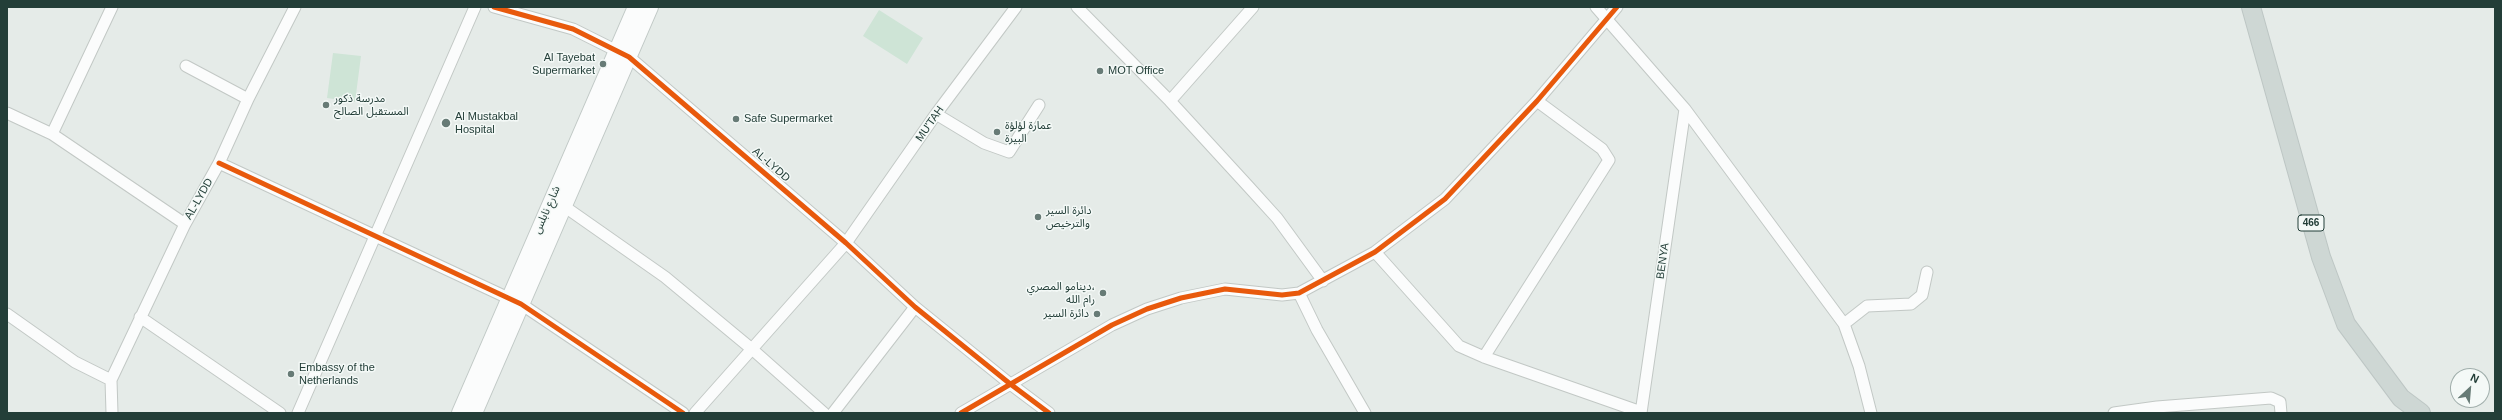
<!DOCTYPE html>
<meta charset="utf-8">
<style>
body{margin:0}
#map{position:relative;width:2502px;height:420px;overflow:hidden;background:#e5ebe8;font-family:Helvetica,sans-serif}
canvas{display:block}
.frame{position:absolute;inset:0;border:8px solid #233e38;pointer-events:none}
.north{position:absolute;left:2450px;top:368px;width:40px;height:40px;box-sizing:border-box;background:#f4f9f7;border:1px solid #a0aeab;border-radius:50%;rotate:26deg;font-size:11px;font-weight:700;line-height:16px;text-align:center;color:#233e38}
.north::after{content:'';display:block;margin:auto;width:14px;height:18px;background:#677b76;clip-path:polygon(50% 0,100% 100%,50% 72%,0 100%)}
</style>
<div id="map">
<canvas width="2502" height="420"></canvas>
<div class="frame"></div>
<div class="north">N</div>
</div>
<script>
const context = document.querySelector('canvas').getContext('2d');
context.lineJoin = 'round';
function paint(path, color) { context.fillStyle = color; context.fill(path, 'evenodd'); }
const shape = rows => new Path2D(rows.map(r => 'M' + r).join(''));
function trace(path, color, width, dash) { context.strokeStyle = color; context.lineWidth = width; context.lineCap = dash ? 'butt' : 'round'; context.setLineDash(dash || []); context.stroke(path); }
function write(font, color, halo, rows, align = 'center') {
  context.font = font + ' Helvetica,"Noto Sans Arabic",sans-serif'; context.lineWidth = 3; context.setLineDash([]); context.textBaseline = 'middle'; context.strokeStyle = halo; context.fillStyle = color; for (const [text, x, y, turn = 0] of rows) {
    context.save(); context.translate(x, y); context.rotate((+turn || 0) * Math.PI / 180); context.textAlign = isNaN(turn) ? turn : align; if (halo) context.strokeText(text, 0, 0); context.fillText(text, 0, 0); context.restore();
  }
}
const green = shape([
 [879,10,923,38,907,64,863,36],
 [333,53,361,56,355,102,327,98]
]);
const street = shape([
 [494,7,573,29,629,57,846,243,915,307,1009,383,1049,413],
 [1077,7,1170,101,1248,186,1277,218,1323,281],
 [1596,7,1685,109,1844,324,1859,366,1871,413],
 [186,66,248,99],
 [1170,101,1253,7],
 [7,113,52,134,185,224,219,163,248,99,295,7],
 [936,114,984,143,1009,152,1039,105],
 [52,134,112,7],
 [219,163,521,304,683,413],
 [558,202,665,277,753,350,824,413],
 [1375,252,1459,346,1484,357,1641,412],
 [1299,293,1317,330,1365,413],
 [7,314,75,362,111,380],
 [140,317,280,413],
 [1844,324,1867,306,1911,304,1922,295,1927,272],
 [1484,357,1609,160,1602,149,1537,101],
 [112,413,111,380,185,224],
 [298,413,475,7],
 [695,413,846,243,936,114,1016,7],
 [833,413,915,307],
 [961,413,1112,325,1147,309,1181,298,1225,289,1282,295,1299,293,1375,252,1445,199,1537,101,1617,7],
 [1641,413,1685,109],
 [2114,413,2157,407,2271,398,2280,402,2281,413]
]);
const secondary = shape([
 [460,413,636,7],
 [474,413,650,7]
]);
const primary = shape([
 [2251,7,2321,257,2346,324,2401,398,2421,413]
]);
const cycleway = shape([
 [494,7,573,29,629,57,846,243,915,307,1009,383,1049,413],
 [219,163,521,304,683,413],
 [961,413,1112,325,1147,309,1181,298,1225,289,1282,295,1299,293,1375,252,1445,199,1537,101,1617,7]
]);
const markers = [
 [603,64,4,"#677b76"],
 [1100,71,4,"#677b76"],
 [326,105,4,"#677b76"],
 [736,119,4,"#677b76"],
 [446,123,5,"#677b76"],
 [997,132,4,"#677b76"],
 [1038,217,4,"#677b76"],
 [1103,293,4,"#677b76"],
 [1097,314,4,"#677b76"],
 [291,374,4,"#677b76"]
];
const shields = [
 [2311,223,26]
];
const shieldNames = [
 ["466",2311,223]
];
const poiNames = [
 ["Al Tayebat",595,58,"right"],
 ["Supermarket",595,71,"right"],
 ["MOT Office",1108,71],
 ["مدرسة ذكور",334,99],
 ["المستقبل الصالح",334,112],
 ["Al Mustakbal",455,117],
 ["Hospital",455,130],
 ["Safe Supermarket",744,119],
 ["عمارة لؤلؤة",1005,126],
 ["البيرة",1005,139],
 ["دائرة السير",1046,211],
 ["والترخيص",1046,224],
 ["دينامو المصري،",1095,287,"right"],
 ["رام الله",1095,300,"right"],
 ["دائرة السير",1089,314,"right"],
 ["Embassy of the",299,368],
 ["Netherlands",299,381]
];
const streetNames = [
 ["MU'TAH",930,124,-55],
 ["AL-LYDD",771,165,41],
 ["AL-LYDD",199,199,-60],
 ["شارع نابلس",547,210,-66],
 ["BENYA",1663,261,-82]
];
paint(green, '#cee4d6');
trace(street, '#c2c8c5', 13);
trace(secondary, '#c1c9c6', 18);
trace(primary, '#bdc6c4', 20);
trace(street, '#fbfcfc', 11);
trace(secondary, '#fbfcfc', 16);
trace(primary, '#ced7d4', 18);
trace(cycleway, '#e8590c', 5);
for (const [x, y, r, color] of markers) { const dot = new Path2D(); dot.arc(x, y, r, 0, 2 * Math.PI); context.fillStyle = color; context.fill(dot); trace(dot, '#f4f9f7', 1.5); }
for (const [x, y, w] of shields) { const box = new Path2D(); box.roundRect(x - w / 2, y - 8, w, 16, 3); context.fillStyle = '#f4f9f7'; context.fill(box); trace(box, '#233e38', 1); }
write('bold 10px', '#233e38', null, shieldNames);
write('11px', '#233e38', '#f4f9f7', poiNames, 'left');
write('11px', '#233e38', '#f4f9f7', streetNames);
</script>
